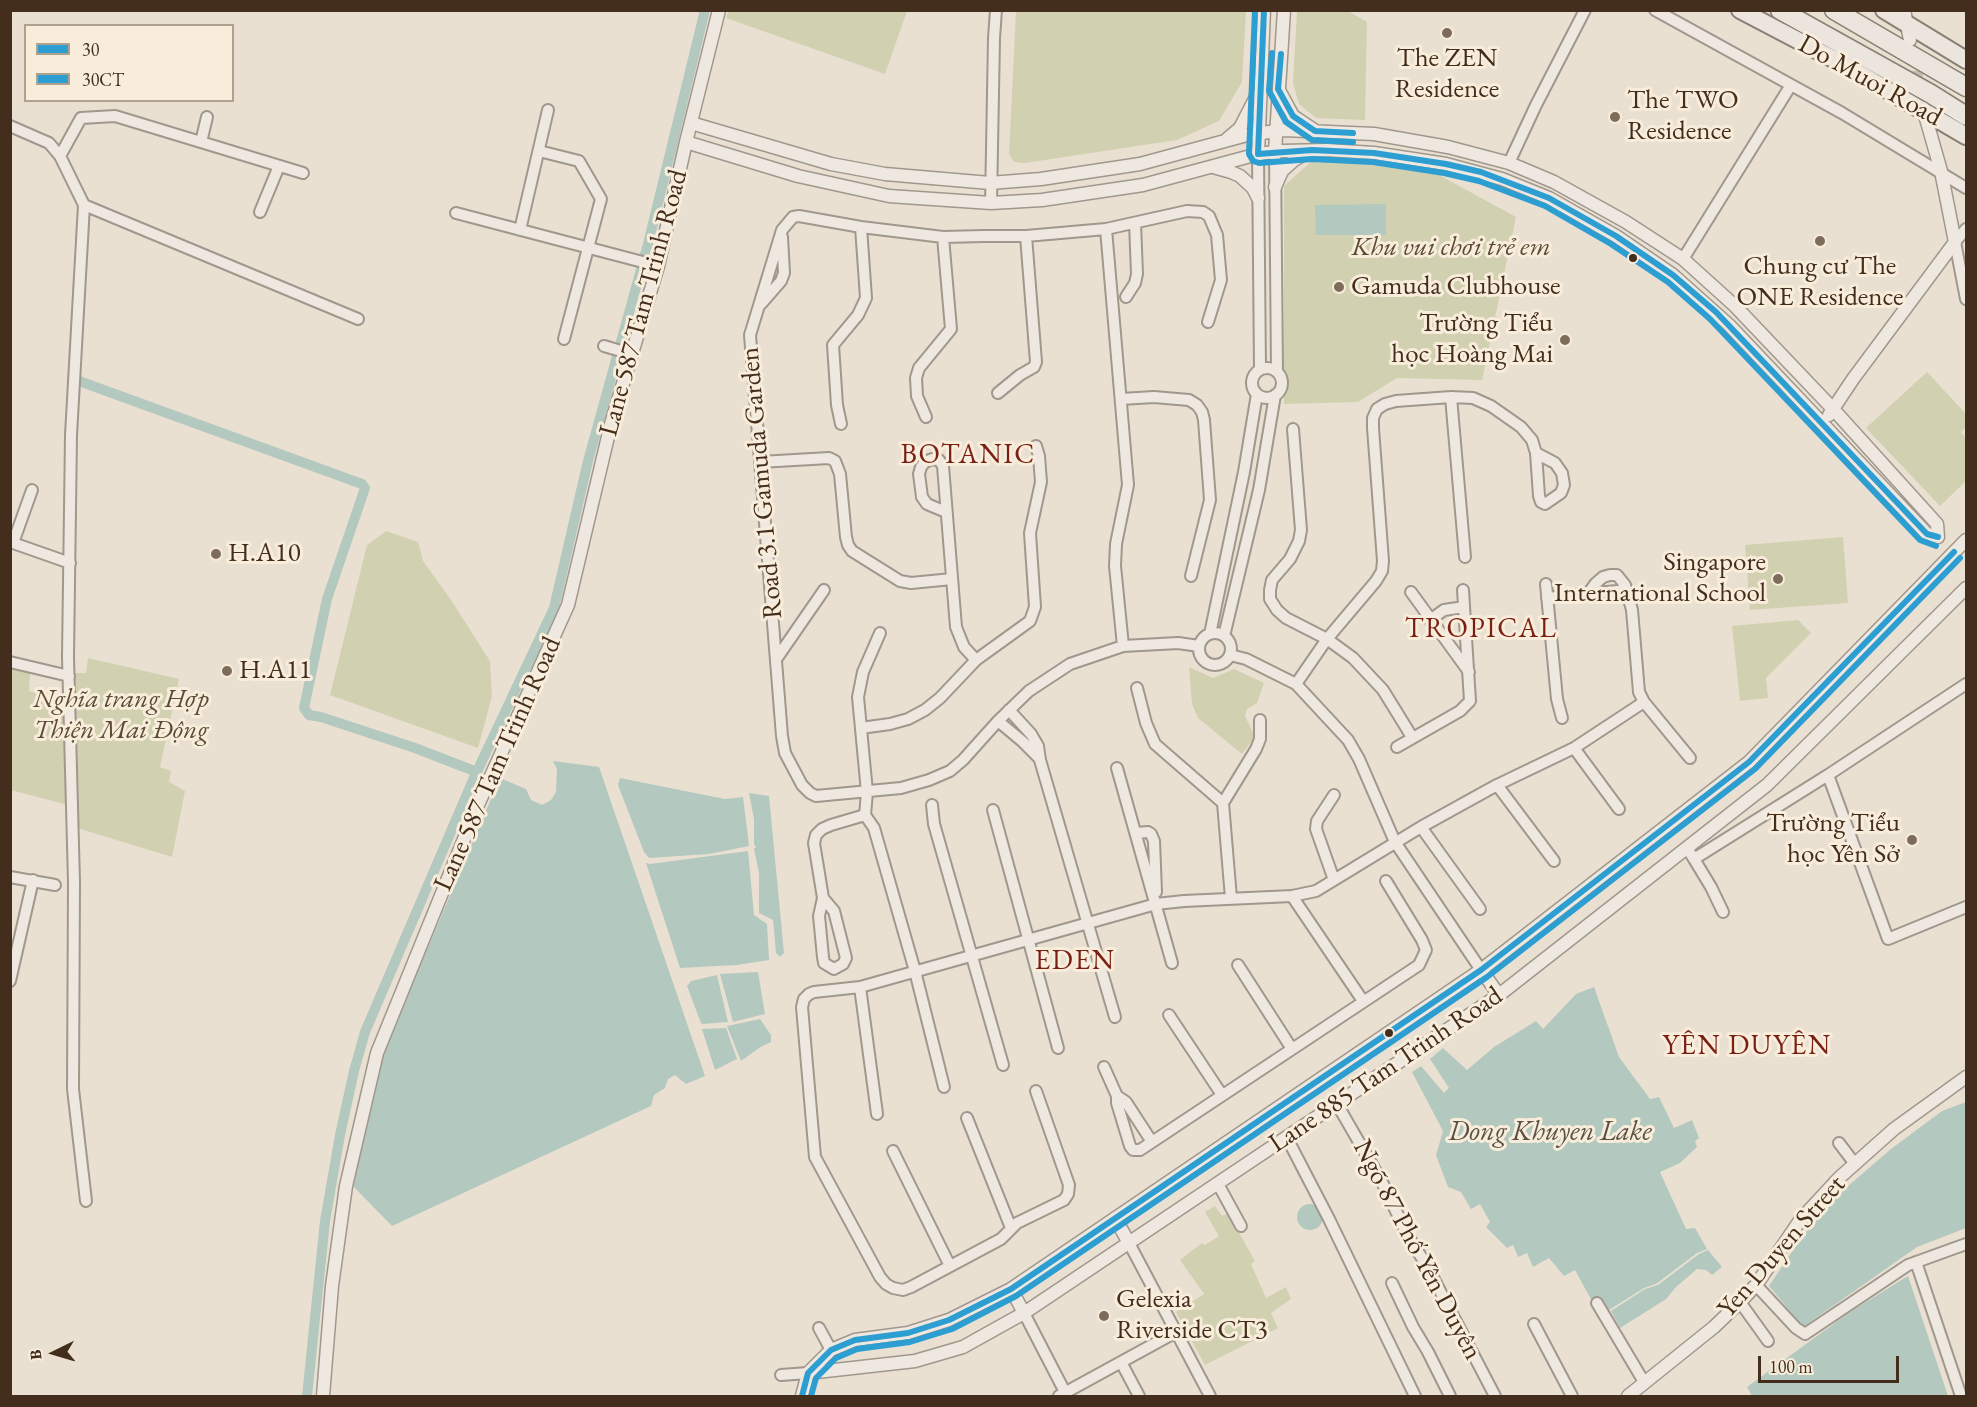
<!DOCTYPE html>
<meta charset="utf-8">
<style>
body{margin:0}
#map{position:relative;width:1977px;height:1407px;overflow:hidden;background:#eae0d2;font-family:"EB Garamond",serif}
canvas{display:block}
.frame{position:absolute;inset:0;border:12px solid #432d1d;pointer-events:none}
.legend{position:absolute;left:24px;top:24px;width:210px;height:78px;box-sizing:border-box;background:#f8ecdb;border:2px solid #b0a08f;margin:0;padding:8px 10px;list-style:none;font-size:18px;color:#432d1d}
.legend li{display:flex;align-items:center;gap:12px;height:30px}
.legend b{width:30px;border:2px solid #b0a08f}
.north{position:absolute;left:24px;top:1323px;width:60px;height:60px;-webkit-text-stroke:4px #f8ecdb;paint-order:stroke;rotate:265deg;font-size:16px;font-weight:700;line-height:24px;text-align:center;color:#432d1d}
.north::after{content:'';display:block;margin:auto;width:21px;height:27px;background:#432d1d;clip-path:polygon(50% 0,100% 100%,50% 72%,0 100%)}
.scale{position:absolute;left:1758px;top:1356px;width:141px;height:27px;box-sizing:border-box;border:3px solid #432d1d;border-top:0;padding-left:8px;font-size:18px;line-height:21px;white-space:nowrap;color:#432d1d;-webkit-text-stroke:4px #f8ecdb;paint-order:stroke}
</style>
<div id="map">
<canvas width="1977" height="1407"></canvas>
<div class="frame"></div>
<ul class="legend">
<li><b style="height:8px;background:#2d9ed2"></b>30</li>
<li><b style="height:8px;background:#2d9ed2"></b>30CT</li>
</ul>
<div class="north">B</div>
<div class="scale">100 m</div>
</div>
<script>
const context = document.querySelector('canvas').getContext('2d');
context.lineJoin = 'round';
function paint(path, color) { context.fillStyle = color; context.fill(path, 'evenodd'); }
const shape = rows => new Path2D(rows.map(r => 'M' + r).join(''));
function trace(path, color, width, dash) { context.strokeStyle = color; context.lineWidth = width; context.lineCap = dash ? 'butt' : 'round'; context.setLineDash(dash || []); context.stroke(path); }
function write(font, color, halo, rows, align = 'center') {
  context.font = font + ' "EB Garamond",serif'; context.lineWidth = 6; context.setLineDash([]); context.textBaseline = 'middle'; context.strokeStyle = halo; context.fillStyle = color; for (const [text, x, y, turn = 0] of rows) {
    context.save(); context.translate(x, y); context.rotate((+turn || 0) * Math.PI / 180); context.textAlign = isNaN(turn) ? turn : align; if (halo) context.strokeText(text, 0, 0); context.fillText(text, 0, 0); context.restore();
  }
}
const green = shape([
 [729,10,907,10,907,11,885,74,726,18],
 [1016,11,1246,11,1242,82,1219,121,1177,140,1025,163,1014,162,1009,154],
 [1297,11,1348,11,1367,22,1365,120,1316,118,1299,104,1293,83],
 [1314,159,1390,166,1439,175,1516,217,1482,380,1397,378,1358,402,1284,404,1284,186],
 [1927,372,1966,414,1966,427,1961,432,1966,438,1966,481,1940,506,1866,428],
 [386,531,418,542,423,561,451,600,490,661,492,696,478,748,330,695,367,545],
 [1843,537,1848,603,1750,610,1745,545],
 [1798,620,1811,633,1766,678,1768,698,1740,701,1732,626],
 [88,658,179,679,160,767,171,771,169,782,185,791,172,857,74,827,72,673,86,673],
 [10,666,30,671,29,691,66,702,68,805,11,790],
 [1189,667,1213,678,1234,669,1264,683,1257,703,1247,709,1245,716,1255,737,1242,754,1198,718,1192,704],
 [1215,1206,1222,1216,1228,1213,1255,1261,1251,1264,1266,1298,1286,1287,1291,1299,1271,1313,1278,1328,1205,1365,1176,1312,1204,1294,1180,1260,1202,1243,1205,1245,1219,1236,1205,1212]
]);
const water = shape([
 [1386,204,1386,235,1316,235,1315,205],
 [553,761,599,767,705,1076,686,1084,675,1075,668,1079,665,1088,654,1095,651,1106,392,1226,352,1185,379,1062,500,778,526,789,531,800,542,805,551,800,556,792,557,769],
 [620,778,725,799,743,797,749,846,709,854,649,858,644,852,618,785],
 [749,793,769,796,784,953,780,957,776,953,773,920,759,913,759,873,754,849,756,847,754,844,754,819],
 [748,851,754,915,767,924,769,960,737,965,680,968,646,863,650,864],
 [758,972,765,1014,733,1022,720,974],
 [717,975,728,1022,703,1024,701,1023,687,986,691,981],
 [1594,987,1619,1057,1650,1099,1659,1097,1674,1128,1692,1120,1699,1138,1695,1141,1697,1147,1680,1163,1660,1172,1686,1229,1695,1228,1707,1249,1697,1253,1656,1284,1644,1288,1609,1310,1604,1302,1593,1303,1575,1270,1564,1276,1549,1258,1533,1267,1527,1253,1518,1257,1513,1245,1507,1248,1486,1227,1490,1222,1480,1204,1471,1209,1461,1192,1448,1187,1436,1155,1443,1131,1412,1072,1421,1066,1444,1093,1449,1088,1430,1059,1443,1048,1467,1070,1494,1047,1536,1021,1543,1029,1576,994],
 [760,1019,771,1035,771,1042,759,1048,741,1061,727,1026],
 [726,1028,737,1059,715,1070,702,1029],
 [1966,1102,1966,1228,1917,1247,1803,1327,1769,1286,1804,1234,1840,1193,1891,1149,1942,1111],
 '1297 1217a13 13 0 1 1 26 0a13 13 0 1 1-26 0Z',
 [1708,1250,1722,1267,1712,1275,1706,1270,1697,1269,1676,1287,1666,1299,1620,1328,1611,1311,1645,1289,1658,1285,1699,1254],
 [1908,1276,1948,1396,1752,1396,1747,1387,1850,1312]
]);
const canal = shape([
 [79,381,362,484,365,488,327,599,304,708,309,715,321,717,415,748,477,772],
 [307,1396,325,1221,340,1135,354,1071,365,1032,473,780,554,608,588,461,648,244,705,10]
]);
const tertiaryTunnel = shape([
 [1912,53,1920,92]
]);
const minor = shape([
 [1655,10,1842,113,1966,188],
 [10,126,49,143,60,156,84,205,358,319],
 [201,142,207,117],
 [539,151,579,161,601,199,564,339],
 [1275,152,1277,372],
 [1258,154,1260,370],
 [60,156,81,118,115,116,303,173],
 [1509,163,1536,105,1585,10],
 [991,203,994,38,996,10],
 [84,205,71,435,68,657,74,882,73,1089,86,1201],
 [260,212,279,166],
 [456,213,658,266],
 [1106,229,1128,485,1116,544,1115,566,1123,646],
 [1966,229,1955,242,1966,299],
 [520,230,548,110],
 [1683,259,1791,85],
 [1126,297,1135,283,1137,274,1135,223],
 [761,304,781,281,784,273,782,237],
 [604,346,631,354],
 '1252 383a15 15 0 1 1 30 0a15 15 0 1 1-30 0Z',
 [998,393,1020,375,1034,367,1036,362,1026,236],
 [1451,397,1465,557],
 [1121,399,1154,397,1189,400,1197,405,1202,412,1204,420,1210,500,1191,576],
 [926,417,917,396,916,378,919,368,951,329,943,237],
 [841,424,837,405,833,345,858,315,866,298,861,227],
 [1293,429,1301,530,1299,541,1290,559,1272,580,1270,590,1270,599,1277,610,1286,618,1327,639,1353,658,1383,690,1412,737],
 [760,462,829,458,835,461,840,474,846,537,848,545,852,551,900,581,911,583,952,579],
 [32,490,13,543,70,563],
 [946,512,927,504,922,497,919,474,921,467,925,462,932,459,939,460,943,466,956,627,964,647,976,660],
 [1546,584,1557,699,1562,718],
 [1411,592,1469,672],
 [1588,594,1595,584,1603,577,1610,575,1617,575,1625,585,1632,610,1639,692,1644,702,1690,758],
 [1547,598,1627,590],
 [1430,620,1444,610,1464,607],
 '1199 649a16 16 0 1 1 32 0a16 16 0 1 1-32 0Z',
 [880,633,863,672,858,697,867,792,865,815,874,828,915,971,944,1087],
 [1210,634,1244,472,1257,394],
 [1224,636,1259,490,1275,395],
 [1199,646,1178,643,1123,646,1070,664,1029,691,998,721,963,760,950,771,929,780,901,788,816,796,810,793,802,785,785,753,782,736,750,335,782,230,793,217,799,216,861,227,943,237,984,236,1026,236,1106,229,1187,211,1203,212,1209,216,1217,235,1221,280,1208,322],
 [1230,655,1246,659,1296,684,1348,740,1359,759,1395,842,1481,970],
 [777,658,824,590],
 [10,662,69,676],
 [1296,684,1327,639,1376,581,1382,571,1383,561,1373,428,1373,418,1377,409,1385,404,1396,401,1451,397,1473,398,1491,406,1521,427,1532,440,1536,453,1539,496,1541,502,1545,504,1561,493,1564,485,1562,473,1555,463,1536,453],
 [1137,688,1146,723,1155,744,1223,803],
 [1009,710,1031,734,1038,746,1040,760,1115,1017],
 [998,721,1022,741,1040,759],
 [861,728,890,724,908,719,925,710,940,698,976,660,1030,621,1035,607,1030,533,1041,482,1039,456,1036,446],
 [1397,747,1460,711,1470,701,1463,590],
 [1574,748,1619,809],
 [1117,768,1172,963],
 [1828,775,1888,939,1966,907],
 [1497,785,1554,861],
 [932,805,934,824,1003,1065],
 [993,810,1058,1048],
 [1421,827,1480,909],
 [1136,833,1148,832,1151,834,1154,841,1156,892],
 [1687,848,1694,859,1828,775,1966,684],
 [1694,859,1711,887,1723,912],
 [10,877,55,885],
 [1334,880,1316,829,1317,821,1334,795],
 [1292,896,1363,1001],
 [823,898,834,911,846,958,843,964,834,969,824,963,823,957,819,916,823,898,814,843,816,835,822,829,831,825,865,815],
 [1231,898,1223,803,1256,749,1260,739,1260,720],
 [1238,965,1292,1049],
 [10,981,33,880],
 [860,987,877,1114],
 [1169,1015,1222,1095],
 [1104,1067,1117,1096,1117,1103,1130,1146,1133,1150,1140,1150,1419,965,1426,950,1422,940,1386,881],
 [1036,1091,1069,1185,1068,1194,1064,1200,1017,1223,1001,1239,911,1287,903,1290,893,1288,886,1284,880,1277,815,1157,802,1007,804,999,809,994,814,992,860,987,1156,904,1184,901,1292,896,1316,891,1421,827,1497,785,1574,748,1644,702],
 [1117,1096,1126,1102,1152,1142],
 [1337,1104,1382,1182,1408,1236,1427,1266,1495,1396],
 [967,1118,1011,1228],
 [1287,1138,1329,1219,1415,1396],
 [1839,1143,1855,1164],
 [893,1151,950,1266],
 [1218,1184,1241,1226],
 [1129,1243,1210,1396],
 [1916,1262,1961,1396],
 [1392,1283,1413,1327,1428,1352,1450,1396],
 [1756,1285,1796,1328,1805,1334,1908,1265,1966,1244],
 [1740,1302,1768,1341],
 [1597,1303,1644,1382],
 [1024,1313,1067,1396],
 [1534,1324,1572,1396],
 [819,1328,831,1350],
 [1121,1362,1139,1396],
 [781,1375,808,1373],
 [1059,1396,1176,1332]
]);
const tertiary = shape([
 [1904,10,1910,40],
 [1279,90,1293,116,1314,130],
 [691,123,831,164,885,174,990,183,1041,179,1140,164,1247,135,1284,130,1374,134,1448,147,1509,163,1554,182,1626,222,1683,259,1735,306,1834,410,1937,524,1938,537],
 [1227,139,1240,128,1256,97],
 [686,142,798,176,889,196,991,203,1042,200,1143,185,1258,154,1283,151,1326,150,1374,153,1446,164,1502,179,1549,198,1616,236,1673,275,1729,325,1927,534,1938,537],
 [1275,152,1284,10],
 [1258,154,1264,10],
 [1213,167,1231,172,1240,176,1253,188,1258,198],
 [1275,187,1282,171,1294,160,1308,152],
 [1829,415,1853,379,1955,242,1941,171,1923,108],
 [1481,970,1499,995],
 [1115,1218,1129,1243],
 [1011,1289,1024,1313],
 [808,1373,915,1361,963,1347,1024,1313,1499,995,1767,785,1966,588],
 [323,1396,332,1286,346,1186,377,1053,477,807,568,605,611,424,658,266,686,142,719,10],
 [802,1396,808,1373,831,1350,855,1340,908,1333,949,1320,1011,1289,1481,970,1749,762,1966,540],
 [1628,1396,1714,1327,1740,1302,1756,1285,1801,1219,1839,1178,1894,1129,1966,1077]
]);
const primary = shape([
 [1740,10,1843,64,1966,136],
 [1884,10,1966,60]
]);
const motorway = shape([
 [1780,10,1931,94,1966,116],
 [1834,10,1966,87]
]);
const bus1 = shape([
 [1264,10,1258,154,1312,150,1374,153,1446,164,1481,172,1549,198,1616,236,1673,275,1716,312,1927,534,1938,537],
 [1281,54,1278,89,1293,116,1315,131,1353,133],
 [802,1396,808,1373,831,1350,855,1340,908,1333,949,1320,1011,1289,1481,970,1749,762,1954,552]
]);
const bus2 = shape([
 [1255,10,1249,154,1253,161,1259,163,1312,159,1373,162,1444,173,1479,181,1545,206,1611,244,1668,282,1710,319,1920,540,1936,546],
 [1272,53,1269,91,1286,122,1312,140,1353,142],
 [811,1396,816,1378,836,1358,857,1349,910,1342,952,1329,1016,1296,1487,977,1755,769,1960,558]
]);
const markers = [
 [1447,33,6,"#7d6c5c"],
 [1615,117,6,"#7d6c5c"],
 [1820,241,6,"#7d6c5c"],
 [1633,258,5,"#432d1d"],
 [1339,287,6,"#7d6c5c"],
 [1565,340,6,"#7d6c5c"],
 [216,554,6,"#7d6c5c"],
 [1778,579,6,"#7d6c5c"],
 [227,671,6,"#7d6c5c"],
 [1912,840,6,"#7d6c5c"],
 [1389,1033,5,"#432d1d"],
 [1104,1316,6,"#7d6c5c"]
];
const poiNames = [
 ["The ZEN",1447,59,"center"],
 ["Residence",1447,90,"center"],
 ["The TWO",1627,101],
 ["Residence",1627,132],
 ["Chung cư The",1820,267,"center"],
 ["ONE Residence",1820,298,"center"],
 ["Gamuda Clubhouse",1351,287],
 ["Trường Tiểu",1553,324,"right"],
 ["học Hoàng Mai",1553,355,"right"],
 ["H.A10",228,554],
 ["Singapore",1766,563,"right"],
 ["International School",1766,594,"right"],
 ["H.A11",239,671],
 ["Trường Tiểu",1900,824,"right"],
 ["học Yên Sở",1900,855,"right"],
 ["Gelexia",1116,1300],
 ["Riverside CT3",1116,1331]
];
const streetNames = [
 ["Do Muoi Road",1870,81,29],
 ["Lane 587 Tam Trinh Road",644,303,-75],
 ["Road 3.1 Gamuda Garden",762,483,-95],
 ["Lane 587 Tam Trinh Road",498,764,-66],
 ["Lane 885 Tam Trinh Road",1386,1070,-34],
 ["Yen Duyen Street",1782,1247,-49],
 ["Ngõ 87 Phố Yên Duyên",1417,1250,62]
];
const parkNames = [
 ["Khu vui chơi trẻ em",1451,248],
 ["Nghĩa trang Hợp",121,700],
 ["Thiện Mai Động",121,731]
];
const neighbourhoodNames = [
 ["BOTANIC",968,455],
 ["TROPICAL",1481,629],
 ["EDEN",1075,961],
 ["YÊN DUYÊN",1747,1046]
];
const waterNames = [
 ["Dong Khuyen Lake",1550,1132]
];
paint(green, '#d1d0b0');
paint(water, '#b3c8be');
trace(canal, '#b3c8be', 10);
trace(tertiaryTunnel, '#c9bcae', 12, [12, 6]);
trace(minor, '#a0978d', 14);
trace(tertiary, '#a0978d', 15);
trace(primary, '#887f75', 20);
trace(motorway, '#887f75', 21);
trace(minor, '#eee8e1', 10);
trace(tertiary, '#eee8e1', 12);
trace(primary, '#ebe5dd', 16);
trace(motorway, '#ebe5dd', 18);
trace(bus1, '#2d9ed2', 6);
trace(bus2, '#2d9ed2', 6);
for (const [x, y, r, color] of markers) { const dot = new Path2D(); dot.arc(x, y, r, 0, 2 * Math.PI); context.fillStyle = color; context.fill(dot); trace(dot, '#f8ecdb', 2); }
write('27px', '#432d1d', '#f8ecdb', poiNames, 'left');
write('27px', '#432d1d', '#f8ecdb', streetNames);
write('italic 27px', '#5b4b35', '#f8ecdb', parkNames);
context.letterSpacing = '1.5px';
write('28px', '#7a1f14', '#f8ecdb', neighbourhoodNames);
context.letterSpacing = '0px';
write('italic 28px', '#595143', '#f8ecdb', waterNames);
</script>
